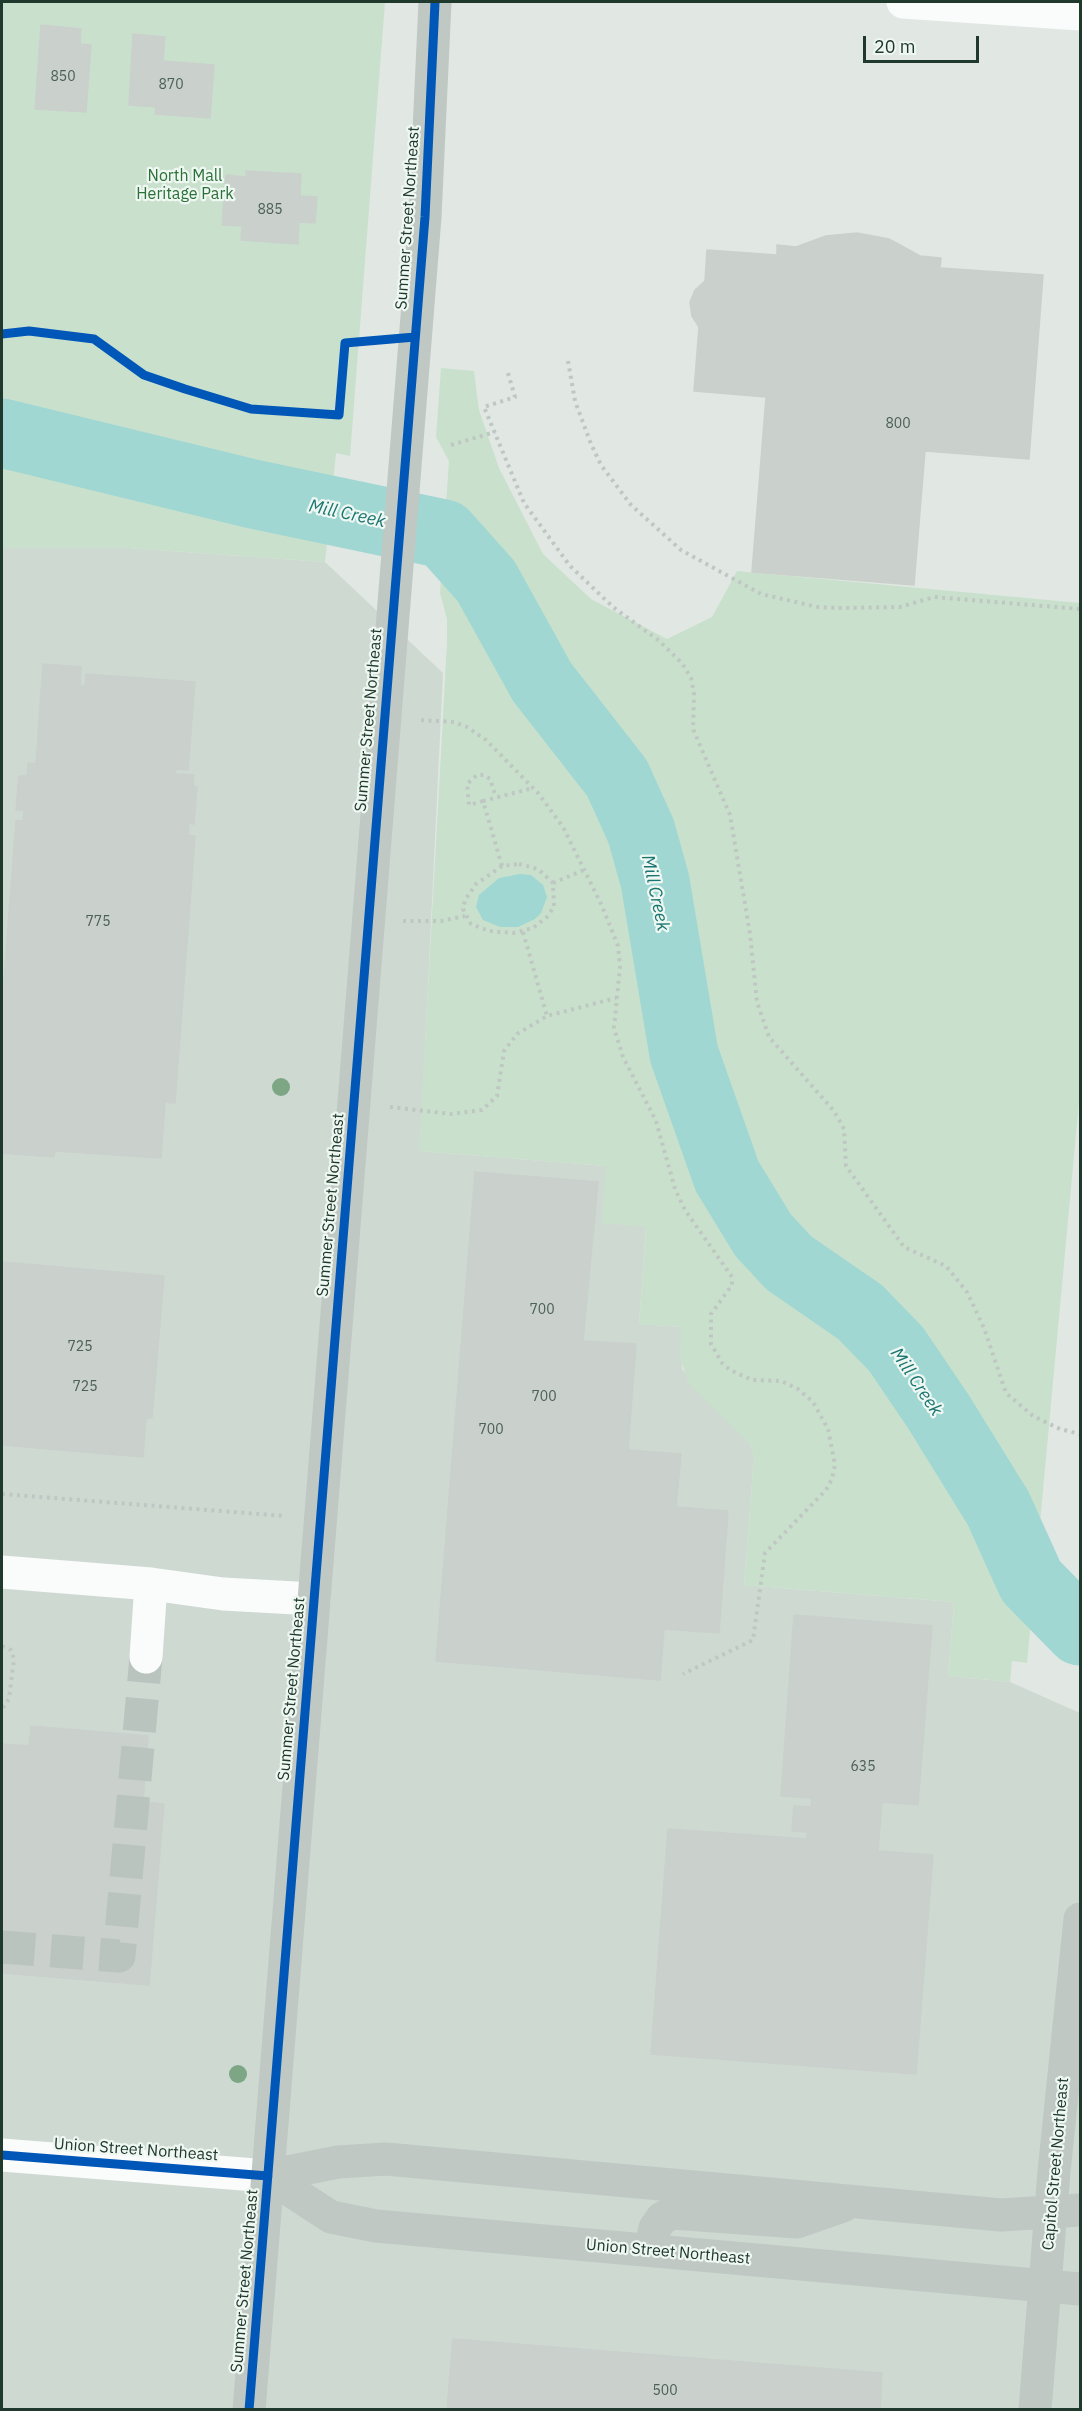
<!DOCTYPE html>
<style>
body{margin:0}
#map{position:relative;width:1082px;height:2411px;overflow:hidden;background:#e1e7e3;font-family:"IBM Plex Sans",sans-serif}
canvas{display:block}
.frame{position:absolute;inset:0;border:3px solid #20392d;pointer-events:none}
.scale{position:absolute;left:863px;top:36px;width:116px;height:27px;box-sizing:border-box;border:3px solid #20392d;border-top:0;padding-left:8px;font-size:18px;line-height:21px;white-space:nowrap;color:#20392d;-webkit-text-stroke:4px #eef7f1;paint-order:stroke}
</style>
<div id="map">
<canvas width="1082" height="2411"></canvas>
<div class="frame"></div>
<div class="scale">20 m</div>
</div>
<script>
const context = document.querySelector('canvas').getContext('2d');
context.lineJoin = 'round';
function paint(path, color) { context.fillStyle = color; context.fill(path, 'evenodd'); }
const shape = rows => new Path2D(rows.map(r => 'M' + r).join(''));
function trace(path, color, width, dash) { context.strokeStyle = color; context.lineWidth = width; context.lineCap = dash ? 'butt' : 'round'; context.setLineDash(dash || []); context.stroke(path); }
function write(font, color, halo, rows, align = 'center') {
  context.font = font + ' "IBM Plex Sans",sans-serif'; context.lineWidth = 4.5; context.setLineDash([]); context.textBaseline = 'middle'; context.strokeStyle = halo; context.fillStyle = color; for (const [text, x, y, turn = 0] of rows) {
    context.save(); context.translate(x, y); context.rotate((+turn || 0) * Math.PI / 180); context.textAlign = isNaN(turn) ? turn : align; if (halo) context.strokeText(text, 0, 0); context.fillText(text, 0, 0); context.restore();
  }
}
const built = shape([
 [2,548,128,548,325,562,443,673,420,1151,606,1166,646,1227,639,1324,681,1327,682,1369,751,1445,754,1457,744,1585,954,1602,948,1676,1010,1682,1080,1713,1080,2409,2,2410]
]);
const green = shape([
 [2,2,385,2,350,456,336,453,325,562,128,548,2,548],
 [441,368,474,371,479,410,499,468,543,554,591,599,667,639,712,617,737,571,1080,603,1080,1091,1027,1663,1012,1661,1010,1682,948,1676,954,1602,744,1585,754,1457,751,1445,689,1384,680,1358,681,1327,639,1324,646,1227,602,1223,606,1166,419,1151,447,643,447,619,440,593,449,461,436,437]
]);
const water = shape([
 [520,874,531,875,543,885,547,897,541,913,535,919,518,927,500,927,483,920,476,907,479,895,499,878]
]);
const river = shape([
 [2,433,253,494,444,534,486,581,542,682,617,778,641,831,655,881,684,1054,727,1176,763,1235,789,1263,860,1312,896,1349,938,1411,998,1508,1031,1581,1080,1631]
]);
const building = shape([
 [41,25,81,29,80,44,91,45,86,112,35,109,41,25],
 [133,34,165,37,163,61,214,65,210,118,155,114,156,107,129,105,133,34],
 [246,171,301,174,300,196,317,197,315,223,299,222,298,244,241,240,242,226,222,225,226,175,246,177,246,171],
 [857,233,889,239,920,256,941,258,940,268,1043,275,1029,459,925,451,914,585,752,572,766,397,694,391,699,327,692,316,690,302,695,290,705,281,707,250,777,255,777,245,796,247,826,236,857,233],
 [43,664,81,667,80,686,85,686,86,674,195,682,188,770,176,769,175,774,194,775,193,787,197,787,194,824,189,823,188,836,195,836,175,1103,165,1102,161,1158,55,1151,54,1157,2,1153,2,1008,16,821,23,821,24,810,16,810,19,776,27,776,28,763,36,764,43,664],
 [475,1172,598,1182,583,1341,636,1344,628,1450,681,1454,676,1507,728,1511,719,1633,664,1629,660,1680,436,1661,475,1172],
 [2,1262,164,1276,152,1418,146,1418,143,1457,2,1445,2,1262],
 [794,1615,932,1626,918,1805,882,1802,878,1851,933,1855,916,2074,651,2054,668,1829,807,1839,807,1832,792,1831,794,1806,811,1807,812,1798,781,1796,794,1615],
 [31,1726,148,1736,143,1802,164,1804,149,1985,2,1973,2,1744,29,1746,31,1726],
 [453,2339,882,2373,880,2410,447,2410,453,2339]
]);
const minorTunnel = shape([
 [2,1947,119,1956,146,1657]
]);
const path = shape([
 [568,361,575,401,591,444,601,465,631,505,681,550,761,594,818,607,841,608,900,607,934,597,1080,609],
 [508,373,515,397,484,407,524,503,570,566,613,607,658,640,682,663,691,678,694,694,693,729,730,815,750,934,757,1002,769,1037,834,1111,844,1129,846,1166,904,1247,946,1266,967,1292,984,1328,1006,1393,1033,1416,1060,1429,1080,1434],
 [451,445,495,432],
 [421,720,454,722,467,727,486,740,538,793,563,827,602,906,618,946,620,967,614,1028,623,1057,656,1121,675,1189,685,1210,732,1277,732,1285,711,1314,711,1344,722,1363,730,1370,752,1380,781,1381,798,1389,813,1402,828,1429,835,1465,832,1479,826,1490,765,1553,753,1640,683,1674],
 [483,801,469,805,467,784,477,775,484,775,490,779,496,797],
 [519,864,538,869,553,883,554,907,547,917,533,928,513,933,489,931,471,924,463,909,465,900,476,884,502,866,519,864],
 [502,866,483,801,533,788],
 [553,883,584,870],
 [403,921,441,921,465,916],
 [523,932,547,1016],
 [390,1107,451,1114,482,1110,497,1096,504,1051,517,1034,547,1016,616,998],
 [2,1494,285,1516],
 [2,1646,11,1650,14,1659,9,1699,2,1709]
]);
const minor = shape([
 [903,2,1080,14],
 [2,1572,151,1584,223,1594,314,1599],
 [146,1657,151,1584],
 [2,2155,268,2176]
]);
const major = shape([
 [268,2176,331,2217,376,2226,1080,2289],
 [268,2176,338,2162,386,2159,1001,2215,1080,2210],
 [650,2250,655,2228,662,2218,673,2213,797,2222,843,2206],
 [249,2410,425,217,435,2],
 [1035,2410,1054,2172,1080,1919]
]);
const cycleway = shape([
 [2,334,29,331,94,339,144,375,185,389,251,409,339,415,345,343,415,337],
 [2,2155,268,2176],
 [249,2410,425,217,435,2]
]);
const trees = [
 [281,1087],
 [238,2074]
];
const numberNames = [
 ["850",63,77],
 ["870",171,85],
 ["885",270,210],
 ["800",898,424],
 ["775",98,922],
 ["700",542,1310],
 ["725",80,1347],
 ["725",85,1387],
 ["700",544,1397],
 ["700",491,1430],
 ["635",863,1767],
 ["500",665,2391]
];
const parkNames = [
 ["North Mall",185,176],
 ["Heritage Park",185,194]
];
const streetNames = [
 ["Summer Street Northeast",408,218,-86],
 ["Summer Street Northeast",369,720,-85],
 ["Summer Street Northeast",331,1205,-85],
 ["Summer Street Northeast",292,1689,-85],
 ["Union Street Northeast",136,2150,4],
 ["Capitol Street Northeast",1056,2164,-85],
 ["Union Street Northeast",668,2252,5],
 ["Summer Street Northeast",245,2281,-85]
];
const waterNames = [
 ["Mill Creek",347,514,12],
 ["Mill Creek",655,893,78],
 ["Mill Creek",916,1382,56]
];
paint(built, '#ced9d2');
paint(green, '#c9e1cc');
paint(water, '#a1d7d3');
trace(river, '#a1d7d3', 69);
paint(building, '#cad0cc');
trace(building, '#cad0cc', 1.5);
trace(minorTunnel, '#bac4bf', 33, [33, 16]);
trace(path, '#bfc7c3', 4, [3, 4.5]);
trace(minor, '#fafbfb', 33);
trace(major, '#bfc8c3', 33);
trace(cycleway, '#0057b8', 9);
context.fillStyle = '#7ca684';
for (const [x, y] of trees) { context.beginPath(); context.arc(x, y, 9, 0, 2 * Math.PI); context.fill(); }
write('14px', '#4b6056', null, numberNames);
write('16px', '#2a7037', '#eef7f1', parkNames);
write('16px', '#20392d', '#eef7f1', streetNames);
write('italic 18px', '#1a7571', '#eef7f1', waterNames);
</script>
